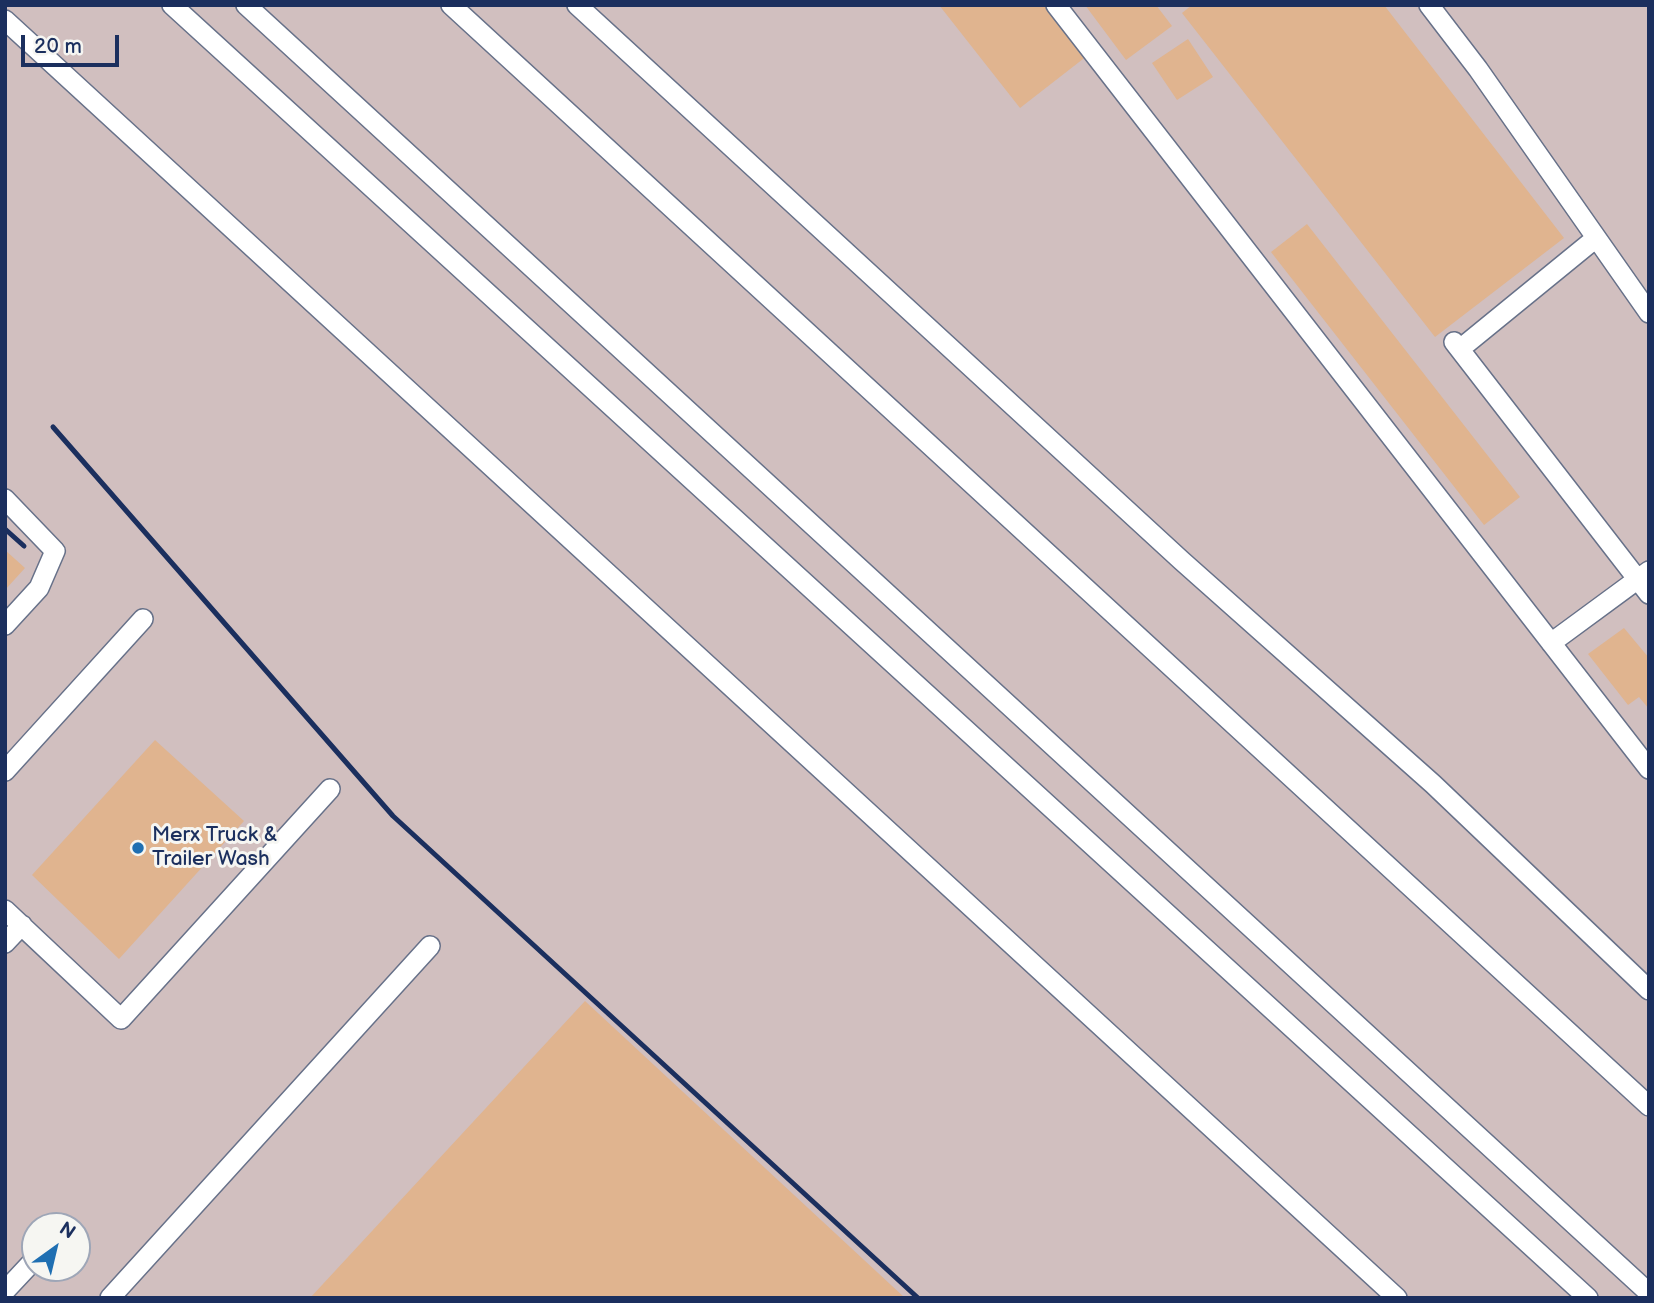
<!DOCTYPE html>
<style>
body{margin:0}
#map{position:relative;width:1654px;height:1303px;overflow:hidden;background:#f3ebda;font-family:"Balsamiq Sans",sans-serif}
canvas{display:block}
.frame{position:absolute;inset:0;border:7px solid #1b2f5e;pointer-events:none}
.north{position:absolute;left:21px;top:1212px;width:70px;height:70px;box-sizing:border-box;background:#f6f6f2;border:2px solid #9ea6b7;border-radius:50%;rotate:34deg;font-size:19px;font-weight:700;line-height:28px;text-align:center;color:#1b2f5e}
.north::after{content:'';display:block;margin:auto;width:24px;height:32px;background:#1f6fb2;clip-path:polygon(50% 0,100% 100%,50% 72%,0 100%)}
.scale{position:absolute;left:21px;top:35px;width:98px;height:32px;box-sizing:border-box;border:4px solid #1b2f5e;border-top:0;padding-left:9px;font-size:21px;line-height:24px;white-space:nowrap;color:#1b2f5e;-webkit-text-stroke:5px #f6f6f2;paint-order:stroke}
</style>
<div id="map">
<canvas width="1654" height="1303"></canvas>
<div class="frame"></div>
<div class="north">N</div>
<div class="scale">20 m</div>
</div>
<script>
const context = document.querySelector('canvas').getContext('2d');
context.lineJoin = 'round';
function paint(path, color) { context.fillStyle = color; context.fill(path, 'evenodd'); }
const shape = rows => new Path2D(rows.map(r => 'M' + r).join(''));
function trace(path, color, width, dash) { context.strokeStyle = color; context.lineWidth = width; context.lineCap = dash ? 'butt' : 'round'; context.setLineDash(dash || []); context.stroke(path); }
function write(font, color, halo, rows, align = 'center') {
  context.font = font + ' "Balsamiq Sans",sans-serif'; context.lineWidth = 6; context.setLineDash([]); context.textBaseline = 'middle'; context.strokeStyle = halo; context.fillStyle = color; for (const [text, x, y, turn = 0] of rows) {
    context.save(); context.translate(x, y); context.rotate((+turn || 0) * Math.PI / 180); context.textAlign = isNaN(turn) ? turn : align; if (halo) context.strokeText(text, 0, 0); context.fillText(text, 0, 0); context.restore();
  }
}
const industrial = shape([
 [5,5,1649,5,1649,1298,5,1298],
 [35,1226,77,1226,77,1268,35,1268]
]);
const building = shape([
 [939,5,1055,5,1092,52,1020,108],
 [1085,5,1156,5,1172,26,1126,60],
 [1192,5,1384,5,1564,238,1435,337,1182,13],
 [1188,39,1213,77,1177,100,1152,63],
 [1307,224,1520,497,1484,525,1271,252],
 [5,550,25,568,5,590],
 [1624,628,1649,658,1649,709,1639,697,1628,705,1588,654],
 [155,740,244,821,119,959,32,875],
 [585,1001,905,1298,310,1298]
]);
const service = shape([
 [172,5,1588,1298],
 [246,5,1649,1293],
 [451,5,1649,1106],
 [577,5,1182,561,1433,784,1649,990],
 [1056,5,1649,769],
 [1429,5,1478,69,1649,313],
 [5,20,1397,1298],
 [1454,342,1649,594],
 [1460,349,1596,238],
 [5,499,55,551,39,588,5,625],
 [1551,643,1649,571],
 [5,771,143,619],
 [5,910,121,1019,330,789],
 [5,943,22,925],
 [5,1291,35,1259],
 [110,1298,430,946]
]);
const rail = shape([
 [53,427,393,816,918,1298],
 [5,529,24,546]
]);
const markers = [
 [138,848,7,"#1f6fb2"]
];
const poiNames = [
 ["Merx Truck &",152,836],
 ["Trailer Wash",152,860]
];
paint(industrial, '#d1bfbf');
paint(building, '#e0b48f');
trace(service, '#677189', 22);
trace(service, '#fff', 19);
trace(rail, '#1b2f5e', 5);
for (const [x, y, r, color] of markers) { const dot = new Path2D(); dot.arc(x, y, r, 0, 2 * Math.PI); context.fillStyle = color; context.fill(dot); trace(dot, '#f6f6f2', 2.5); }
write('21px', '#1b2f5e', '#f6f6f2', poiNames, 'left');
</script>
